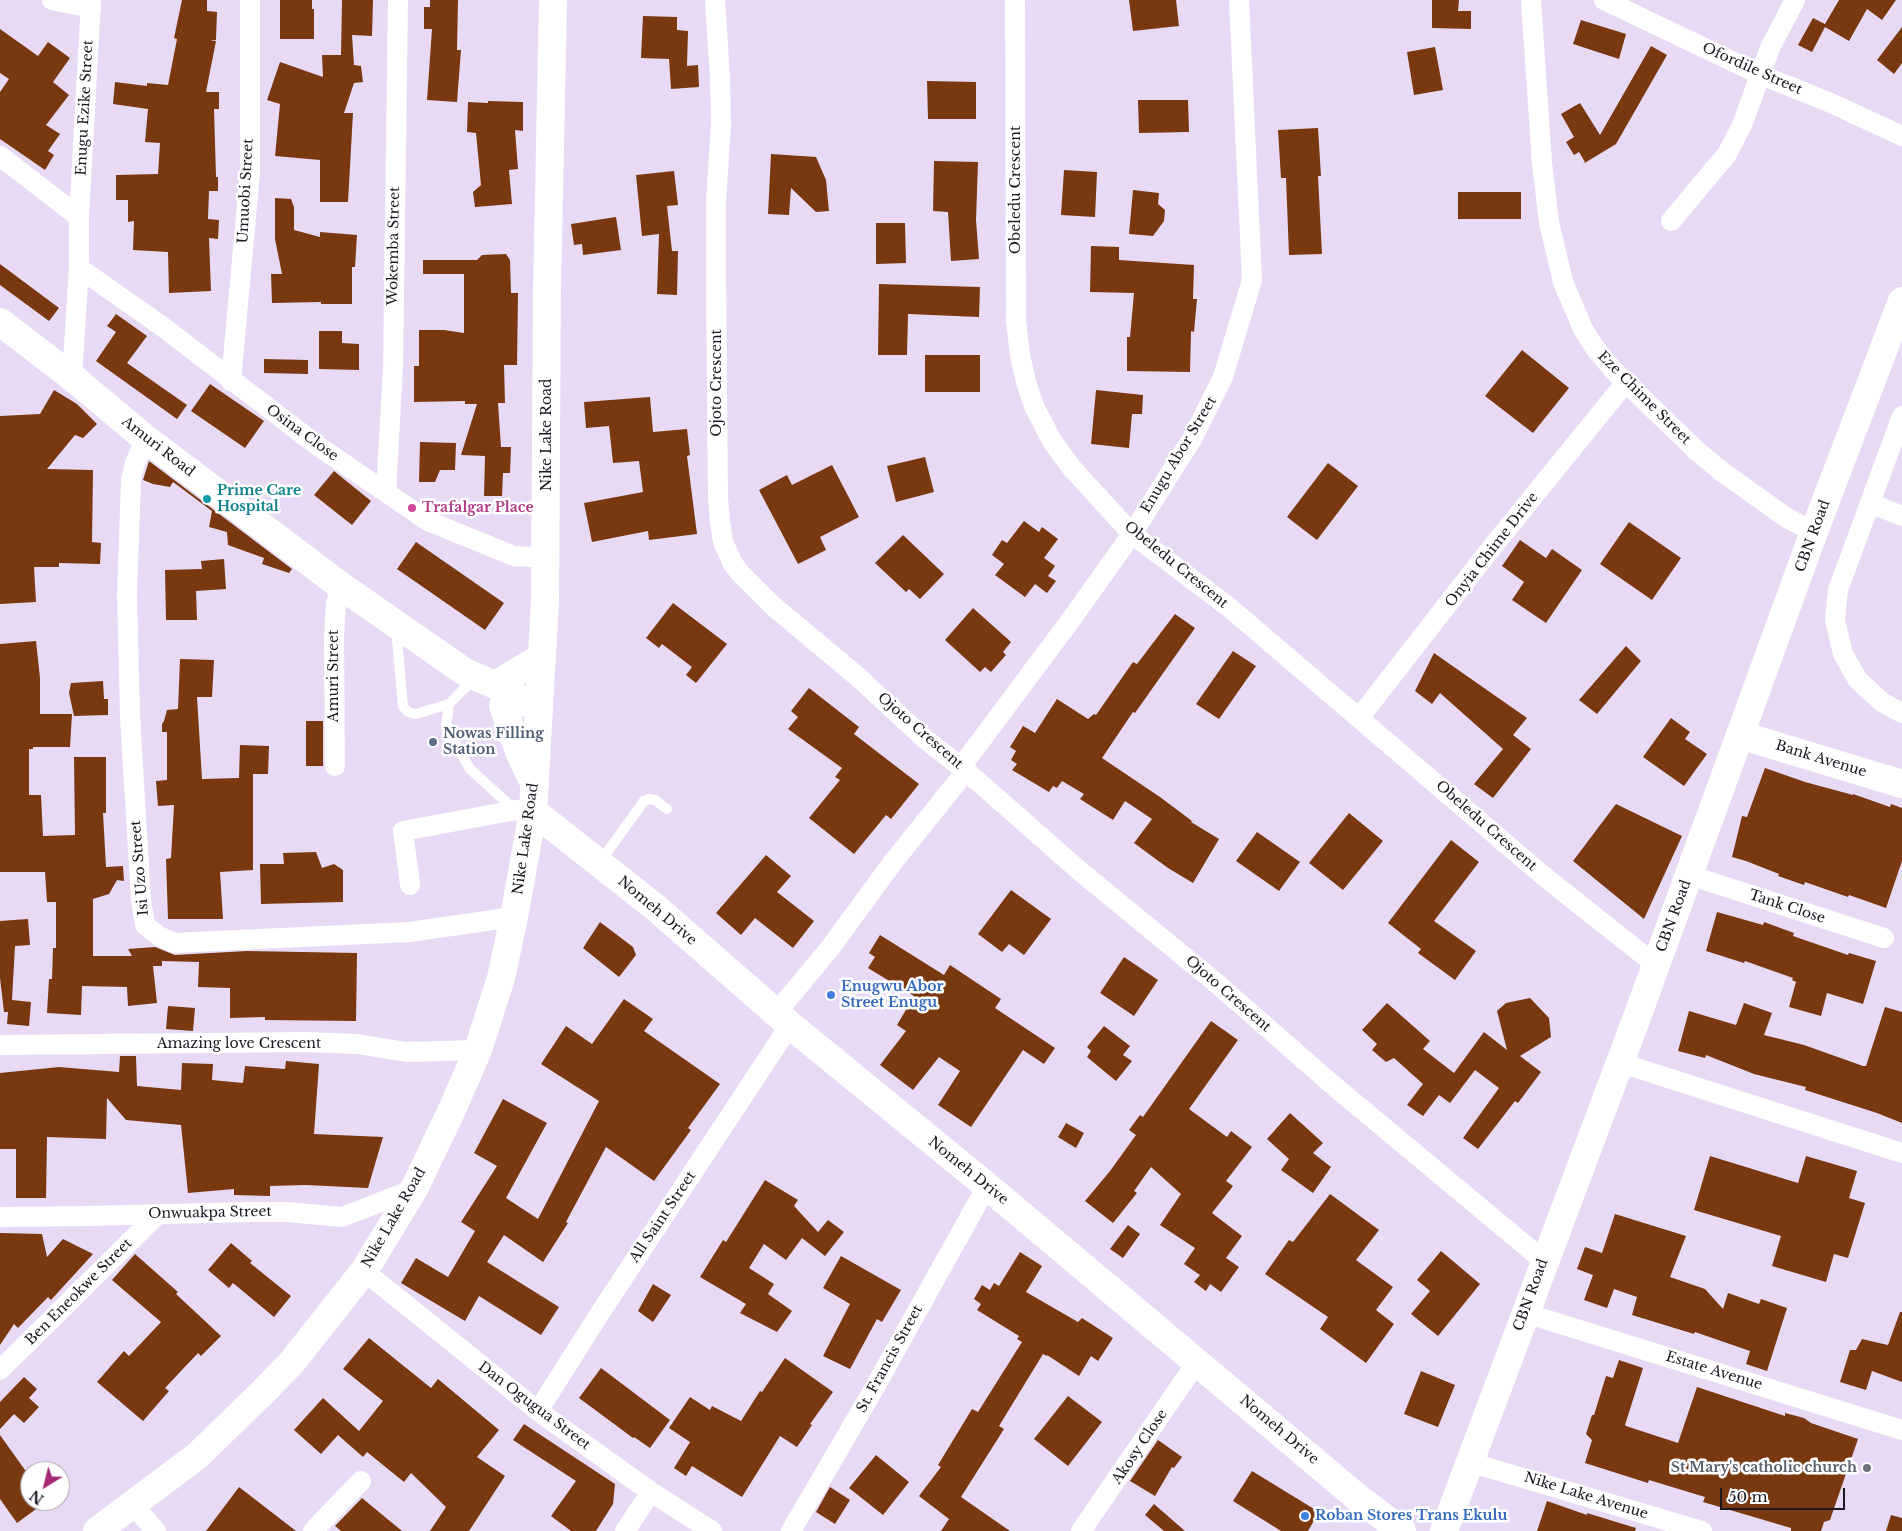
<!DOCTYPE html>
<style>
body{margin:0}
#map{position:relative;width:1902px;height:1531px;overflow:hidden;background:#e8daf5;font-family:"Libre Baskerville",serif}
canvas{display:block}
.north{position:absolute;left:20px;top:1461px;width:50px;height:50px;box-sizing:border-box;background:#fff;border:1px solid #a5a2a6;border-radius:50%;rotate:216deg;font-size:14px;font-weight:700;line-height:20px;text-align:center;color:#1d1721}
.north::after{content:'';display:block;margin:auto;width:18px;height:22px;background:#a62574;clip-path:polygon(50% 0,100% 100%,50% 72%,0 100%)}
.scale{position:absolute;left:1720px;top:1488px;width:125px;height:22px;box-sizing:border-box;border:2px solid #1d1721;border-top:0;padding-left:6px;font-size:15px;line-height:18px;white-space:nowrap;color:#1d1721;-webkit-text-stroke:4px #fff;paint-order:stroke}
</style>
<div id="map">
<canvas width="1902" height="1531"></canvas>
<div class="north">N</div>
<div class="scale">50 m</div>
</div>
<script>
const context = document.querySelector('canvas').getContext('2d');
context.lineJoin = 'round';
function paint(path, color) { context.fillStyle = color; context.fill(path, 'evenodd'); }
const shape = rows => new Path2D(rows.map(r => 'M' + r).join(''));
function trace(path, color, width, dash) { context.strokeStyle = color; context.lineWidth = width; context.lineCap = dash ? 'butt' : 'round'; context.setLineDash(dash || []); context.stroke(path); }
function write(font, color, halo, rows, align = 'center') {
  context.font = font + ' "Libre Baskerville",serif'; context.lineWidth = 5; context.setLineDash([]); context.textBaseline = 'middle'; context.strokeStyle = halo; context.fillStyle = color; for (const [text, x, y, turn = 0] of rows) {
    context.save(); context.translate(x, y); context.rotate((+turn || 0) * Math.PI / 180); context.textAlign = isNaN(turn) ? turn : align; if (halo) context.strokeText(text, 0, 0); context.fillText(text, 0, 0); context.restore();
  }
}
const building = shape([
 [182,0,207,0,207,11,217,12,216,40,210,40,216,41,206,92,219,92,219,109,214,109,216,177,218,177,218,191,209,191,208,219,219,220,218,239,209,238,211,291,169,293,168,252,133,250,134,221,128,222,128,200,116,200,116,175,158,174,160,143,145,142,148,109,113,104,115,82,147,86,147,83,168,85,177,39,174,38],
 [280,0,312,0,312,9,314,9,314,39,280,39],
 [342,0,373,0,372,36,352,35,354,65,361,66,363,82,354,83,344,113,353,113,348,202,320,202,320,160,275,156,280,104,267,100,280,62,323,77,322,55,341,55],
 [430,0,458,0,457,50,461,50,457,102,427,100,432,29,424,29,424,7,430,7],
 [1129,0,1176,0,1179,26,1133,31],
 [1432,0,1459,0,1458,11,1471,11,1471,29,1432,28],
 [1839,0,1896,0,1882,20,1867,9,1849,41,1825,27,1812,52,1798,45,1813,18,1825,24],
 [643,16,677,17,677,30,688,31,687,66,698,65,699,87,671,89,669,59,641,58],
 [1581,20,1626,34,1619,59,1573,44],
 [1902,27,1902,63,1894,74,1877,60],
 [0,29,38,56,48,42,70,58,53,82,69,95,46,125,60,134,48,151,54,155,45,170,0,139,0,92,9,79,0,73],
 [1651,46,1667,55,1616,144,1583,164,1585,162,1579,152,1574,155,1566,142,1574,137,1561,114,1580,103,1600,135],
 [1435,47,1443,90,1414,95,1407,52],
 [927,81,976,82,976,119,928,119],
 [1138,100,1188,100,1189,132,1139,133],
 [488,101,523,102,523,131,515,130,518,169,509,170,512,204,475,207,473,192,481,185,476,133,467,132,468,102,488,103],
 [1318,128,1321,176,1318,176,1322,254,1289,255,1286,178,1281,178,1278,130],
 [771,154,816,157,826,180,829,211,816,212,791,188,789,215,768,214],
 [934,161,978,162,976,220,979,259,951,261,948,212,933,211],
 [1064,170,1097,172,1095,217,1061,215],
 [674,171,678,205,667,206,672,251,678,251,677,295,657,294,659,234,642,236,636,175],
 [1133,190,1159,193,1158,204,1165,210,1164,221,1153,236,1129,234],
 [1458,192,1521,192,1521,219,1458,219],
 [275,198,291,199,294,207,294,230,320,237,320,232,357,235,355,267,352,267,352,304,321,304,321,302,272,303,271,274,282,274,275,239],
 [616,217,621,250,583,255,582,244,574,245,571,224],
 [876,223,905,223,906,263,876,264],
 [1091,246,1119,247,1119,260,1194,265,1193,299,1197,299,1194,332,1191,331,1190,372,1127,371,1127,337,1130,337,1134,293,1090,292],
 [506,254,510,260,511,293,518,293,517,365,504,365,505,403,498,403,501,447,511,447,510,473,503,473,502,496,484,496,485,456,461,455,477,404,465,404,465,401,414,402,414,366,419,366,419,330,444,330,464,333,464,274,423,274,423,260,477,260,482,255],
 [0,264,59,308,49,321,0,285],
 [879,284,980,287,979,317,908,314,907,355,878,355],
 [116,314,147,336,127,363,187,405,177,419,96,361,116,332,107,326],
 [319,331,342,331,342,343,359,344,359,370,319,369],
 [1522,350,1569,388,1533,433,1485,396],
 [925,355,980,355,980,392,925,392],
 [264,359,308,360,308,374,264,373],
 [210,384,264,421,245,448,191,411],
 [54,390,77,404,97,424,83,438,75,435,47,469,93,470,92,542,101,543,100,564,59,563,59,567,34,567,36,602,0,604,0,416,40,414],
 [1096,390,1143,395,1142,414,1132,414,1129,448,1091,444],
 [650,397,653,432,687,429,690,455,687,456,697,534,649,540,648,531,592,542,584,503,643,492,639,461,613,463,609,426,586,428,584,402],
 [420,442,456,443,455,470,440,470,435,482,419,482],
 [925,457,934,492,896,502,887,466],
 [149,461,292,569,289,573,262,564,264,558,228,545,227,532,209,527,212,511,173,482,170,487,153,484,143,480],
 [1328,463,1358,486,1317,540,1287,517],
 [832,465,859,517,820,537,826,550,798,564,759,490,787,475,792,485],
 [334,471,371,501,352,525,314,495],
 [1024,521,1039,532,1042,527,1058,539,1044,558,1055,566,1048,576,1056,581,1047,593,1035,584,1025,597,995,575,1004,564,992,555,1002,540,1007,543],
 [1629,522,1681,558,1652,600,1600,564],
 [903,535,944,574,920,599,909,589,906,592,875,563],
 [1520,540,1546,558,1552,549,1582,570,1546,623,1512,600,1524,582,1502,566],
 [416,542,504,603,485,630,397,569],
 [224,559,226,589,196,591,197,620,166,620,165,570,202,569,201,561],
 [673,603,727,644,696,683,686,675,692,667,662,644,659,648,646,638],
 [973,608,1011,642,1003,652,1006,655,991,672,985,667,980,672,945,640],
 [1175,614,1195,628,1135,713,1133,712,1102,758,1160,797,1192,821,1191,822,1219,839,1193,883,1168,868,1134,843,1152,819,1125,801,1113,820,1080,799,1084,794,1062,781,1057,788,1053,786,1049,792,1012,770,1017,764,1011,760,1016,751,1010,747,1023,726,1035,733,1057,699,1088,719,1094,714,1096,715,1133,662,1137,664],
 [36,641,40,678,40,714,72,714,70,747,33,747,33,749,29,749,29,795,41,795,43,836,75,835,74,757,106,757,106,813,103,813,106,867,123,866,124,881,117,880,109,894,93,899,93,956,132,956,128,949,155,947,175,955,247,951,357,953,356,1021,265,1020,265,1017,230,1018,230,988,198,987,199,962,162,961,162,966,153,966,157,1003,128,1006,127,987,82,986,81,1015,47,1013,49,979,52,979,53,948,56,948,56,902,47,902,45,872,0,872,0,644],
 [1626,646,1641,661,1597,714,1579,700],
 [1233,651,1256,666,1219,719,1196,704],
 [1434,653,1527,718,1513,735,1531,749,1493,798,1474,784,1503,749,1440,693,1432,704,1415,691],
 [180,659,214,660,212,697,197,697,202,779,239,778,240,745,269,746,268,774,253,774,253,870,220,872,223,919,168,919,166,859,171,858,174,805,158,806,156,781,167,780,167,732,162,732,162,724,164,721,167,710,178,709],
 [103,681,104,699,108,699,108,715,74,716,69,693,71,683],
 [809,688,859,727,854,734,919,784,891,819,886,815,854,854,809,818,840,780,835,777,842,768,788,729,798,717,791,711],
 [1671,718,1690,732,1685,739,1707,754,1684,786,1643,757],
 [306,721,323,721,323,766,306,766],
 [1765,768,1805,782,1853,795,1853,794,1890,807,1891,804,1902,808,1902,861,1886,908,1849,895,1848,897,1805,882,1804,885,1778,876,1779,874,1746,861,1732,857,1742,816,1747,817],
 [1616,804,1682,836,1644,919,1573,861],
 [1349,813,1383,841,1343,890,1309,863],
 [1257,832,1300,862,1279,891,1236,861],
 [1451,840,1479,862,1434,921,1476,951,1455,980,1418,953,1421,949,1388,923],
 [316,852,322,868,334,864,343,870,343,902,261,904,260,864,284,864,283,853],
 [766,855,791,876,777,892,814,921,793,948,755,918,741,935,716,913],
 [1011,890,1051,919,1024,955,1009,944,1002,952,978,934],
 [1717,912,1763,925,1764,922,1794,933,1793,936,1848,955,1849,953,1876,961,1863,1004,1827,993,1821,1016,1789,1007,1796,982,1792,980,1793,978,1745,961,1744,963,1706,951],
 [28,919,30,945,15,946,12,1000,31,1002,29,1026,7,1024,8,1012,4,1012,0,978,0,921],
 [600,922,633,947,636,955,619,977,583,948],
 [880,935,944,975,950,965,1001,999,995,1008,1055,1048,1044,1064,1023,1050,971,1127,938,1105,960,1071,939,1057,913,1090,880,1065,906,1031,897,1025,914,996,868,968,875,957,869,953],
 [1124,957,1158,980,1134,1016,1100,993],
 [1530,998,1549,1018,1551,1037,1520,1056,1541,1072,1518,1103,1515,1101,1478,1149,1463,1138,1499,1088,1475,1070,1450,1103,1439,1095,1423,1116,1407,1105,1423,1084,1394,1058,1386,1062,1372,1050,1377,1044,1362,1030,1387,1003,1430,1041,1423,1049,1454,1073,1484,1032,1507,1050,1497,1011,1506,1003],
 [624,999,653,1019,644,1031,720,1084,688,1128,691,1130,654,1181,606,1147,566,1222,568,1223,543,1262,504,1235,487,1262,559,1307,541,1335,479,1296,465,1321,401,1283,416,1258,448,1277,475,1231,461,1222,497,1166,474,1153,503,1099,547,1123,506,1198,538,1219,599,1101,541,1064,566,1026,592,1044],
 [1744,1003,1772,1013,1764,1035,1804,1045,1863,1066,1866,1066,1885,1007,1902,1012,1902,1123,1877,1113,1805,1090,1806,1087,1754,1074,1706,1055,1705,1058,1678,1051,1689,1011,1736,1025],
 [168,1006,195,1008,193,1031,166,1029],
 [1211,1021,1238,1040,1189,1109,1227,1137,1231,1131,1252,1147,1226,1181,1233,1186,1212,1213,1242,1236,1226,1258,1239,1267,1221,1292,1210,1284,1206,1291,1194,1282,1200,1275,1184,1264,1195,1248,1160,1225,1181,1194,1151,1167,1134,1191,1137,1193,1113,1223,1085,1201,1110,1171,1136,1135,1129,1130,1140,1115,1143,1117],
 [1104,1026,1130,1046,1123,1055,1132,1061,1116,1081,1087,1057,1091,1051,1087,1047],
 [120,1056,136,1056,137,1086,181,1090,182,1063,213,1064,212,1080,243,1083,245,1066,285,1069,286,1061,319,1064,314,1134,383,1137,368,1188,306,1185,270,1186,270,1196,234,1195,234,1189,188,1193,181,1125,126,1120,107,1098,106,1139,47,1137,46,1198,16,1198,16,1149,0,1149,0,1073,59,1067,119,1072],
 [1290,1113,1323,1143,1313,1153,1331,1167,1313,1193,1281,1170,1289,1159,1267,1139],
 [1066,1123,1084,1133,1076,1148,1058,1137],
 [1710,1156,1798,1183,1806,1156,1857,1171,1849,1198,1865,1203,1848,1258,1834,1254,1826,1282,1772,1266,1781,1236,1694,1210],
 [765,1180,798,1200,794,1206,818,1232,828,1220,844,1232,825,1256,802,1238,786,1260,764,1244,749,1268,774,1284,768,1294,792,1311,777,1332,740,1313,746,1304,700,1277,723,1240,726,1242],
 [1330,1194,1379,1230,1356,1260,1393,1287,1376,1310,1394,1324,1366,1363,1320,1329,1328,1317,1265,1274,1289,1240,1293,1242],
 [1615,1214,1686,1236,1670,1277,1705,1289,1723,1309,1728,1293,1759,1304,1761,1299,1787,1308,1767,1371,1746,1364,1750,1351,1695,1332,1694,1334,1632,1315,1637,1297,1614,1289,1607,1308,1584,1300,1593,1275,1577,1269,1585,1247,1602,1253],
 [1128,1225,1140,1234,1123,1258,1110,1249],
 [0,1233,42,1234,47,1257,63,1239,93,1254,51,1300,48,1297,18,1328,14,1324,0,1345],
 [231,1243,252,1261,250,1263,291,1296,274,1317,233,1283,229,1288,208,1270],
 [1441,1251,1480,1284,1438,1336,1411,1314,1430,1291,1417,1280],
 [1020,1252,1042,1266,1026,1292,1078,1322,1082,1318,1113,1338,1098,1361,1091,1356,1079,1376,1047,1355,1047,1356,1043,1354,999,1426,1004,1429,961,1497,1010,1531,941,1531,949,1519,919,1496,941,1467,938,1465,972,1409,978,1412,1022,1342,1017,1339,1019,1336,977,1310,981,1304,974,1299,982,1285,990,1290,994,1283,999,1286],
 [135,1254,178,1292,176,1294,221,1336,201,1356,198,1353,165,1388,169,1391,143,1421,97,1382,124,1351,129,1356,161,1322,112,1280],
 [841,1256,901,1290,882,1322,877,1319,850,1369,823,1356,850,1304,823,1288],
 [653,1284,671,1295,653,1322,638,1311],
 [1900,1312,1902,1312,1902,1382,1872,1371,1866,1390,1840,1382,1850,1350,1856,1350,1862,1339,1888,1345],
 [369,1338,431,1388,438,1379,499,1430,477,1457,505,1476,469,1531,430,1531,446,1507,411,1473,404,1482,367,1452,363,1457,338,1435,321,1454,294,1430,323,1398,359,1431,383,1401,343,1369],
 [785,1358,833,1392,810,1424,812,1425,797,1447,780,1436,742,1497,692,1466,686,1476,674,1468,690,1442,669,1428,690,1397,710,1410,712,1406,741,1421,760,1391,762,1392],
 [1619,1360,1643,1368,1625,1425,1626,1426,1678,1443,1697,1387,1785,1416,1785,1413,1804,1418,1811,1423,1858,1439,1830,1520,1824,1522,1821,1531,1791,1531,1791,1528,1703,1502,1705,1497,1649,1480,1648,1483,1585,1463,1592,1440,1586,1434,1592,1415,1594,1415,1606,1376,1613,1378],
 [601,1368,670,1420,650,1448,634,1437,633,1438,579,1398],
 [1421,1371,1455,1385,1438,1427,1404,1414],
 [24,1377,37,1389,29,1398,39,1407,24,1423,14,1414,0,1429,0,1402],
 [1068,1396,1102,1422,1068,1466,1034,1439],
 [524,1424,615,1484,613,1504,596,1531,571,1531,551,1516,576,1481,513,1440],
 [0,1435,30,1477,30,1501,47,1501,17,1523,0,1499],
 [1158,1440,1182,1457,1174,1468,1172,1467,1155,1496,1130,1481],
 [876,1455,909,1482,883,1515,849,1488],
 [1252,1471,1319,1512,1308,1531,1281,1531,1233,1501],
 [239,1487,296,1531,206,1531],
 [830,1487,850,1500,835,1524,816,1512],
 [362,1498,402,1531,341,1531,335,1526],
 [1547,1501,1587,1515,1587,1513,1636,1528,1635,1531,1537,1531],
 [1154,1504,1185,1531,1164,1531,1145,1515],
 [1891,1515,1902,1518,1902,1531,1886,1531]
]);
const lane = shape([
 [396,628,403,706,408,712,416,714,449,704],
 [471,682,449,704,446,727,470,769,515,810],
 [600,862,644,801,649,799,655,800,667,809]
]);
const street = shape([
 [52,0,91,8],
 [715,0,720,77,721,124,716,203,716,282,718,497,720,522,723,542,733,564,741,574,772,605,858,677,925,739,966,771,1081,872,1215,982,1334,1086,1544,1261],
 [1015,0,1016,321,1020,355,1026,382,1034,406,1052,441,1071,467,1132,534,1230,608,1546,878,1656,965],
 [1531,0,1542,163,1549,222,1563,282,1583,329,1595,348,1614,371,1696,450,1721,471,1787,518,1814,532],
 [1604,0,1761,75,1831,103,1902,136],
 [0,156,79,217],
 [1671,221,1727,154,1742,125,1770,48,1795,0],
 [79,268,163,327,318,446,428,521,514,556,546,558],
 [72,377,79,268,79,217,91,0],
 [231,381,250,172,250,0],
 [1902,416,1838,590,1835,620,1843,654,1858,680,1883,703,1902,713],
 [146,439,135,463,131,480,127,594,130,716,141,900,145,925,159,936,174,943,409,932,514,917],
 [386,492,393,368,398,0],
 [1870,503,1902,516],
 [1359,718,1489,551,1626,382],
 [335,766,334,637,336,603,341,586],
 [961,767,1070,621,1132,534,1192,439,1223,377,1252,280,1239,0],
 [1689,875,1884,938],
 [410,885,403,831,516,810,533,811],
 [776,1013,830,948,893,862,966,771],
 [0,1045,306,1042,357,1044,407,1052,478,1050],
 [1618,1062,1902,1153],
 [0,1217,89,1216,248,1212,287,1212,342,1217,414,1189],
 [364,1271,538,1411,651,1492,712,1531],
 [1525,1313,1902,1430],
 [0,1370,158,1214],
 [538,1411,602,1310,790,1025],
 [1469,1462,1702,1531],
 [133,1505,156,1531],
 [313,1531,361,1481],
 [625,1531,651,1492],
 [791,1531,871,1394,987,1186],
 [1081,1531,1197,1362]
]);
const secondary = shape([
 [0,322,72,377,146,439,341,586,465,672,495,685,539,709],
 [495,685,542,657],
 [503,706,520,754,535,785],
 [1740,735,1902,784],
 [533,811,656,908,790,1025,987,1186,1358,1498,1402,1531],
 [1444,1531,1637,1017,1814,532,1902,301]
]);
const primary = shape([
 [97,1531,197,1456,263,1392,292,1362,364,1271,414,1189,450,1114,478,1050,501,978,514,917,533,811,545,602,547,290,553,0]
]);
const markers = [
 [207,499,5,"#0f9aa8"],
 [412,508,5,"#d1479c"],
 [433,742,5,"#5c6f8a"],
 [831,995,5,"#3f7fe0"],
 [1867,1468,5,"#6b7280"],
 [1305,1516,5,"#3f7fe0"]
];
const streetNames = [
 ["Ofordile Street",1752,69,24],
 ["Enugu Ezike Street",85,108,-87],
 ["Obeledu Crescent",1016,190,-90],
 ["Umuobi Street",246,191,-87],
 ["Wokemba Street",394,246,-89],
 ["Ojoto Crescent",717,383,-90],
 ["Eze Chime Street",1644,398,45],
 ["Osina Close",302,433,36],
 ["Nike Lake Road",547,435,-90],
 ["Amuri Road",158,447,38],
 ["Enugu Abor Street",1179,455,-59],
 ["CBN Road",1813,536,-70],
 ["Onyia Chime Drive",1492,550,-52],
 ["Obeledu Crescent",1176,565,39],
 ["Amuri Street",334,676,-90],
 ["Ojoto Crescent",920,731,41],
 ["Bank Avenue",1821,759,17],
 ["Obeledu Crescent",1486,826,41],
 ["Nike Lake Road",526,839,-82],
 ["Isi Uzo Street",140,868,-95],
 ["Tank Close",1787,907,18],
 ["Nomeh Drive",657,911,40],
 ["CBN Road",1674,916,-70],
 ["Ojoto Crescent",1228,994,41],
 ["Amazing love Crescent",239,1044],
 ["Nomeh Drive",968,1171,39],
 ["Onwuakpa Street",210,1213,-1],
 ["All Saint Street",663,1217,-56],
 ["Nike Lake Road",394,1218,-60],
 ["Ben Eneokwe Street",79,1292,-45],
 ["CBN Road",1531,1295,-70],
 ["St. Francis Street",890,1359,-61],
 ["Estate Avenue",1714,1371,17],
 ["Dan Ogugua Street",534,1406,37],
 ["Nomeh Drive",1279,1430,40],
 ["Akosy Close",1140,1447,-56],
 ["Nike Lake Avenue",1586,1496,17]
];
const cultureNames = [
 ["Prime Care",217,491],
 ["Hospital",217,507]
];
const hotelNames = [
 ["Trafalgar Place",422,508]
];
const serviceNames = [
 ["Nowas Filling",443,734],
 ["Station",443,750]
];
const shopNames = [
 ["Enugwu Abor",841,987],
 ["Street Enugu",841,1003],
 ["Roban Stores Trans Ekulu",1315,1516]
];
const worshipNames = [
 ["St Mary's catholic church",1857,1468]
];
paint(building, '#79380f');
trace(lane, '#fff', 10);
trace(street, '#fff', 20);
trace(secondary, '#fff', 28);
trace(primary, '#fff', 28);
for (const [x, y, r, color] of markers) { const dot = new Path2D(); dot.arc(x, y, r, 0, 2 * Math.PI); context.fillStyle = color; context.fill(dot); trace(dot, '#fff', 2); }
write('14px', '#1d1721', '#fff', streetNames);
write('bold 14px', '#0d838f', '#fff', cultureNames, 'left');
write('bold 14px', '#b23c85', '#fff', hotelNames, 'left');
write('bold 14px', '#4e5e75', '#fff', serviceNames, 'left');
write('bold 14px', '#366cbe', '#fff', shopNames, 'left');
write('bold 14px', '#5b616d', '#fff', worshipNames, 'right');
</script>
